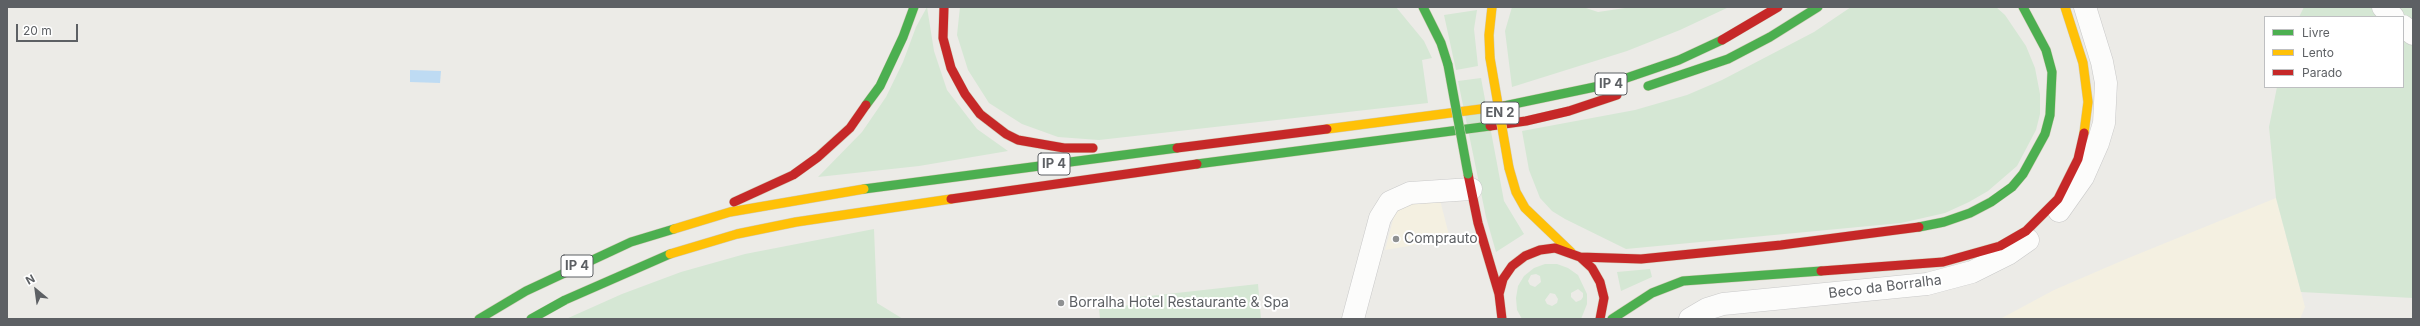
<!DOCTYPE html>
<style>
body{margin:0}
#map{position:relative;width:2420px;height:326px;overflow:hidden;background:#ecebe7;font-family:Inter,sans-serif}
canvas{display:block}
.frame{position:absolute;inset:0;border:8px solid #5d6064;pointer-events:none}
.legend{position:absolute;left:2264px;top:16px;width:140px;height:72px;box-sizing:border-box;background:#fff;border:1px solid #bebfc1;margin:0;padding:5px 7px;list-style:none;font-size:12px;color:#5d6064}
.legend li{display:flex;align-items:center;gap:8px;height:20px}
.legend b{width:20px;border:1px solid #bebfc1}
.north{position:absolute;left:16px;top:270px;width:40px;height:40px;-webkit-text-stroke:3px #fff;paint-order:stroke;rotate:331deg;font-size:11px;font-weight:700;line-height:16px;text-align:center;color:#5d6064}
.north::after{content:'';display:block;margin:auto;width:14px;height:18px;background:#5d6064;clip-path:polygon(50% 0,100% 100%,50% 72%,0 100%)}
.scale{position:absolute;left:16px;top:24px;width:62px;height:18px;box-sizing:border-box;border:2px solid #5d6064;border-top:0;padding-left:5px;font-size:12px;line-height:14px;white-space:nowrap;color:#5d6064;-webkit-text-stroke:3px #fff;paint-order:stroke}
</style>
<div id="map">
<canvas width="2420" height="326"></canvas>
<div class="frame"></div>
<ul class="legend">
<li><b style="height:5px;background:#4caf50"></b>Livre</li>
<li><b style="height:5px;background:#ffc107"></b>Lento</li>
<li><b style="height:5px;background:#c62828"></b>Parado</li>
</ul>
<div class="north">N</div>
<div class="scale">20 m</div>
</div>
<script>
const context = document.querySelector('canvas').getContext('2d');
context.lineJoin = 'round';
function paint(path, color) { context.fillStyle = color; context.fill(path, 'evenodd'); }
const shape = rows => new Path2D(rows.map(r => 'M' + r).join(''));
function trace(path, color, width, dash) { context.strokeStyle = color; context.lineWidth = width; context.lineCap = dash ? 'butt' : 'round'; context.setLineDash(dash || []); context.stroke(path); }
function write(font, color, halo, rows, align = 'center') {
  context.font = font + ' Inter,sans-serif'; context.lineWidth = 4; context.setLineDash([]); context.textBaseline = 'middle'; context.strokeStyle = halo; context.fillStyle = color; for (const [text, x, y, turn = 0] of rows) {
    context.save(); context.translate(x, y); context.rotate((+turn || 0) * Math.PI / 180); context.textAlign = isNaN(turn) ? turn : align; if (halo) context.strokeText(text, 0, 0); context.fillText(text, 0, 0); context.restore();
  }
}
const commercial = shape([
 [2276,198,2305,307,2300,319,2000,319,2054,290,2126,259],
 [1440,200,1450,239,1385,250,1397,205]
]);
const green = shape([
 [927,7,934,51,947,90,977,129,1008,151,919,166,818,177,862,132,886,97,903,62,916,27],
 [960,7,1396,7,1424,41,1432,58,1422,60,1428,103,1099,140,1058,137,1022,124,989,103,968,70,957,35],
 [1512,7,1583,7,1598,12,1632,7,1729,7,1680,30,1627,51,1512,87,1505,31],
 [1851,7,1996,7,2005,15,2026,46,2035,68,2040,94,2040,114,2036,130,2017,166,1988,191,1969,202,1945,213,1901,223,1626,249,1565,219,1552,211,1540,198,1529,170,1522,131,1635,110,1687,95,1722,80,1814,32],
 [2304,7,2413,7,2413,298,2301,292,2276,198,2269,127,2277,87,2403,87,2403,17,2299,17],
 [1477,10,1474,29,1478,66,1456,70,1444,15],
 [1481,78,1504,201,1524,234,1496,252,1486,217,1458,81],
 [874,229,877,303,903,319,566,319,622,294,681,272,745,254],
 [1545,264,1557,264,1568,268,1578,275,1587,294,1587,304,1581,319,1522,319,1517,310,1516,298,1518,286,1524,276,1534,268],
 [1536,274,1540,276,1541,282,1535,287,1530,285,1528,281,1531,275],
 [1578,289,1583,293,1583,297,1581,300,1576,302,1571,297,1571,293],
 [1550,293,1555,294,1558,299,1557,303,1552,306,1547,304,1545,300],
 [1650,269,1652,277,1621,291,1617,272],
 [1258,284,1261,319,1100,319,1099,308,1141,304,1140,297]
]);
const water = shape([
 [410,70,441,71,440,83,410,82]
]);
const street = shape([
 [2383,7,2393,17],
 [2403,26,2413,34],
 [2059,211,2083,177,2098,143,2104,123,2106,83,2102,62,2085,7],
 [1353,319,1380,218,1390,202,1410,193,1471,189],
 [1690,319,1707,309,1723,304,1927,284,1972,272,2008,254,2028,240]
]);
const fast = shape([
 [1423,7,1441,43,1448,65],
 [1648,86,1728,59,1770,37,1818,7],
 [866,105,880,86,903,37,914,7],
 [1504,106,1609,84,1679,60,1722,40],
 [1197,164,1490,126],
 [864,189,1177,148],
 [1919,227,1944,222,1970,213,1991,202,2012,187,2023,174,2045,134,2050,115,2052,72,2046,50,2023,7],
 [479,319,526,291,631,242,674,229],
 [531,319,565,300,670,254],
 [1612,319,1652,293,1683,281,1821,271]
]);
const slow = shape([
 [2065,7,2083,63,2088,102,2084,133],
 [1490,58,1489,35,1492,7],
 [1327,129,1504,106],
 [1509,168,1516,192,1525,208,1571,252],
 [674,229,730,212,864,189],
 [670,254,737,234,796,222,951,199]
]);
const jam = shape([
 [944,7,943,38,951,68,965,94,980,114,1006,134,1018,140,1064,148,1093,148],
 [1722,40,1778,7],
 [1490,126,1526,121,1569,111,1617,95],
 [1177,148,1327,129],
 [1468,174,1478,223,1499,294],
 [951,199,1197,164],
 [734,202,793,175,818,157,850,128,866,105],
 [1580,257,1641,259,1781,245,1919,227],
 [1821,271,1943,262,2000,246,2026,231,2058,199,2078,159,2084,133],
 [1502,319,1499,294,1503,279,1512,266,1525,256,1540,250,1555,248,1580,257,1592,268,1600,282,1604,298,1600,319]
]);
const fastBridge = shape([
 [1448,65,1468,174]
]);
const slowBridge = shape([
 [1490,58,1509,168]
]);
const markers = [
 [1396,239,4,"#8f9192"],
 [1061,303,4,"#8f9192"]
];
const shields = [
 [1611,84,32],
 [1500,113,38],
 [1054,164,32],
 [577,266,32]
];
const shieldNames = [
 ["IP 4",1611,84],
 ["EN 2",1500,113],
 ["IP 4",1054,164],
 ["IP 4",577,266]
];
const poiNames = [
 ["Comprauto",1404,239],
 ["Borralha Hotel Restaurante & Spa",1069,303]
];
const streetNames = [
 ["Beco da Borralha",1885,287,-7]
];
paint(commercial, '#f4f0e1');
paint(green, '#d5e7d4');
paint(water, '#bedbf3');
trace(street, '#c9c9c9', 23);
trace(fast, '#d2cbb7', 10);
trace(slow, '#d2cbb7', 10);
trace(jam, '#d2cbb7', 10);
trace(street, '#fcfcfb', 22);
trace(fast, '#4caf50', 9);
trace(slow, '#ffc107', 9);
trace(jam, '#c62828', 9);
trace(fastBridge, '#d2cbb7', 10, []);
trace(slowBridge, '#d2cbb7', 10, []);
trace(fastBridge, '#4caf50', 9);
trace(slowBridge, '#ffc107', 9);
for (const [x, y, r, color] of markers) { const dot = new Path2D(); dot.arc(x, y, r, 0, 2 * Math.PI); context.fillStyle = color; context.fill(dot); trace(dot, '#fff', 1.5); }
for (const [x, y, w] of shields) { const box = new Path2D(); box.roundRect(x - w / 2, y - 11, w, 22, 3); context.fillStyle = '#fff'; context.fill(box); trace(box, '#5d6064', 1); }
write('bold 13px', '#5d6064', null, shieldNames);
write('14px', '#5d6064', '#fff', poiNames, 'left');
write('14px', '#5d6064', '#fff', streetNames);
</script>
